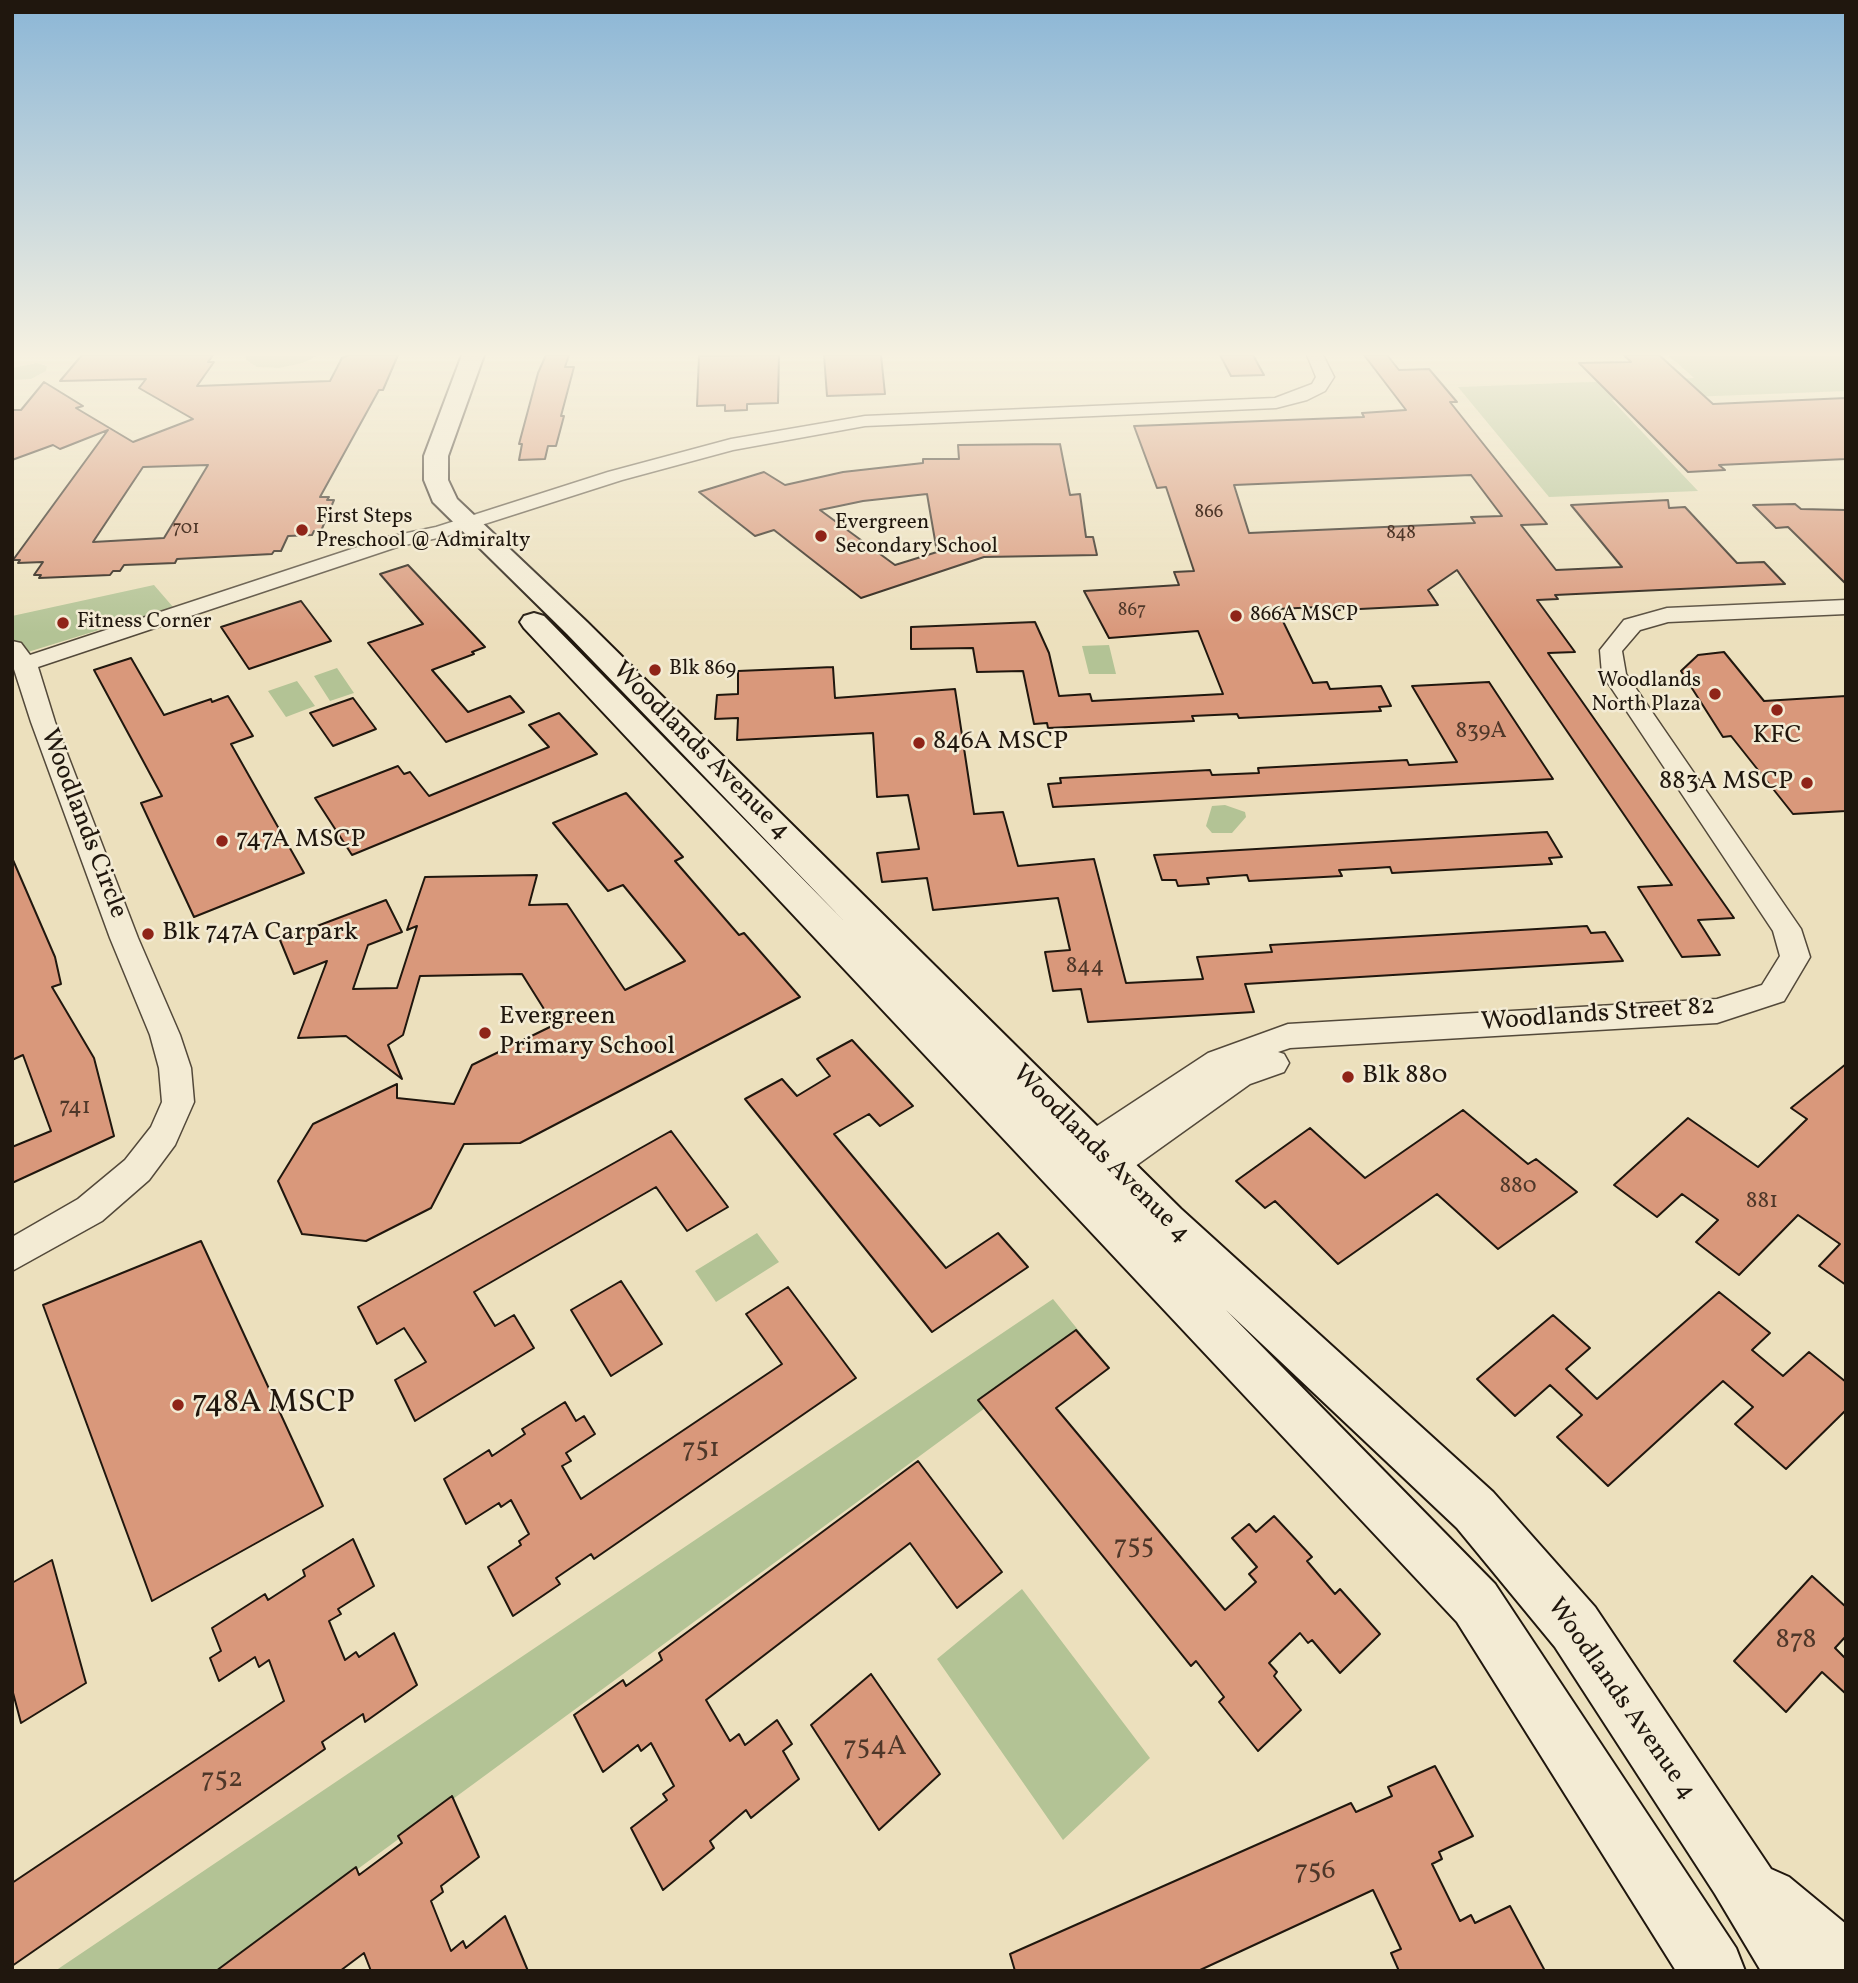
<!DOCTYPE html>
<style>
body{margin:0}
#map{position:relative;width:1858px;height:1983px;overflow:hidden;background:#ece0bd;font-family:Vollkorn,serif}
canvas{display:block}
.frame{position:absolute;inset:0;border:14px solid #20170e;pointer-events:none}
</style>
<div id="map">
<canvas width="1858" height="1983"></canvas>
<div class="frame"></div>
</div>
<script>
const context = document.querySelector('canvas').getContext('2d');
context.lineJoin = 'round';
function paint(path, color) { context.fillStyle = color; context.fill(path, 'evenodd'); }
const shape = rows => new Path2D(rows.map(r => 'M' + r).join(''));
function trace(path, color, width, dash) { context.strokeStyle = color; context.lineWidth = width; context.lineCap = dash ? 'butt' : 'round'; context.setLineDash(dash || []); context.stroke(path); }
function write(font, color, halo, rows, align = 'center') {
  context.font = font + ' Vollkorn,serif'; context.lineWidth = 5; context.setLineDash([]); context.textBaseline = 'middle'; context.strokeStyle = halo; context.fillStyle = color; for (const [text, x, y, turn = 0] of rows) {
    context.save(); context.translate(x, y); context.rotate((+turn || 0) * Math.PI / 180); context.textAlign = isNaN(turn) ? turn : align; if (halo) context.strokeText(text, 0, 0); context.fillText(text, 0, 0); context.restore();
  }
}
const green = shape([
 [318,355,303,363,279,368,257,367,246,360,246,355],
 [1668,355,1846,355,1846,391,1612,400,1698,491,1549,497,1458,387,1694,378],
 [37,363,47,366,46,371,31,379,12,380,12,368],
 [154,585,173,607,15,656,12,649,12,616],
 [1109,645,1116,674,1089,674,1082,646],
 [337,668,354,693,330,701,314,676],
 [297,681,315,706,286,717,268,691],
 [1225,805,1245,812,1246,817,1232,833,1212,833,1206,826,1212,806],
 [757,1233,779,1262,716,1302,695,1271],
 [1053,1299,1083,1336,219,1971,55,1971],
 [1022,1589,1150,1758,1063,1840,937,1659]
]);
const building = shape([
 [82,355,213,355,208,362,214,362,197,386,330,381,342,358,349,355,398,355,383,390,379,390,320,497,329,497,327,500,334,500,321,531,314,531,312,535,288,536,281,551,274,551,272,554,177,559,175,563,124,565,120,571,113,571,110,575,39,578,41,575,34,575,43,562,18,563,20,560,13,560,108,430,60,449,53,445,12,460,12,410,21,410,44,382,83,406,76,408,133,442,193,419,139,388,146,379,60,381,82,355],
 [208,465,164,538,93,542,143,467,208,465],
 [546,355,569,355,565,367,574,367,561,416,564,416,556,446,548,446,545,459,519,460,522,444,519,444,538,373,546,355],
 [779,355,778,403,747,404,747,410,725,411,725,405,697,406,699,356,779,355],
 [824,355,881,355,885,394,827,396,824,355],
 [1220,355,1253,355,1264,375,1231,376,1220,355],
 [1364,355,1387,355,1399,370,1429,369,1457,402,1450,402,1547,524,1521,525,1556,570,1622,567,1571,505,1668,500,1669,508,1685,507,1737,563,1764,562,1785,584,1555,595,1558,599,1537,600,1575,652,1548,653,1734,918,1698,920,1720,955,1682,957,1638,887,1672,885,1457,570,1428,590,1438,605,1321,611,1319,607,1277,609,1313,683,1327,682,1330,689,1381,686,1391,706,1379,707,1381,711,1239,718,1237,714,1192,716,1194,721,1048,728,1047,723,1034,724,1023,671,977,672,973,648,911,649,911,627,1035,622,1049,653,1059,696,1090,694,1092,701,1223,694,1198,631,1109,638,1084,591,1179,585,1174,572,1194,571,1166,487,1157,488,1134,426,1364,417,1362,413,1406,410,1364,355],
 [1471,475,1502,516,1471,517,1475,523,1249,533,1234,485,1471,475],
 [1624,355,1659,355,1713,404,1846,398,1846,459,1719,465,1725,470,1688,472,1579,363,1631,362,1624,355],
 [1060,444,1070,495,1080,494,1086,537,1093,537,1097,555,984,557,861,598,774,530,755,536,699,492,764,472,785,485,843,472,923,463,923,459,959,459,958,445,1060,444],
 [927,494,937,552,895,565,820,510,863,501,927,494],
 [1795,504,1801,509,1846,510,1846,584,1788,527,1776,528,1753,505,1795,504],
 [408,565,485,647,472,652,474,654,432,670,468,712,510,696,524,712,446,742,368,643,423,624,380,574,408,565],
 [301,601,331,641,249,669,221,627,301,601],
 [1724,652,1764,701,1846,696,1846,811,1793,814,1731,736,1723,737,1681,671,1698,655,1724,652],
 [131,658,164,715,211,699,212,702,228,696,253,736,231,744,304,873,194,917,141,803,162,796,94,670,131,658],
 [833,667,835,698,955,689,974,814,1003,812,1018,866,1094,859,1126,983,1203,979,1197,957,1272,952,1270,945,1587,926,1591,933,1605,932,1623,961,1245,984,1254,1012,1088,1022,1081,989,1053,991,1045,952,1070,950,1058,898,933,910,927,878,882,882,877,853,919,849,908,795,877,797,873,733,737,740,738,718,715,719,717,695,738,694,738,671,833,667],
 [1489,682,1553,779,1053,807,1048,784,1061,783,1060,778,1210,770,1212,775,1259,773,1258,768,1407,760,1409,765,1457,762,1412,686,1489,682],
 [353,698,376,729,333,746,310,713,353,698],
 [559,713,597,754,352,855,315,798,398,766,404,774,410,772,429,796,549,747,529,725,559,713],
 [626,793,683,857,675,861,739,935,744,933,800,997,520,1143,464,1144,431,1208,366,1241,302,1234,278,1181,313,1124,397,1084,397,1098,454,1104,472,1065,554,1025,522,974,420,976,403,1035,388,1045,402,1079,346,1036,298,1038,327,961,294,974,280,940,386,900,402,932,368,945,353,989,397,988,417,926,407,930,425,877,537,875,529,905,567,904,625,990,685,961,623,885,608,891,553,823,626,793],
 [1547,832,1562,857,1549,858,1552,864,1392,873,1390,867,1375,868,1339,870,1342,876,1249,881,1247,875,1207,878,1209,884,1178,886,1176,880,1162,880,1154,855,1547,832],
 [13,860,55,957,61,984,52,987,94,1058,114,1136,12,1183,12,1147,51,1131,23,1055,12,1060,13,860],
 [852,1040,913,1106,880,1126,869,1114,834,1134,946,1268,998,1233,1028,1267,932,1332,745,1099,782,1079,797,1096,830,1076,817,1059,852,1040],
 [1846,1064,1846,1285,1819,1266,1840,1244,1798,1215,1739,1275,1696,1242,1718,1220,1682,1194,1657,1217,1614,1185,1688,1118,1758,1167,1807,1119,1791,1108,1846,1064],
 [1463,1110,1528,1164,1536,1159,1577,1192,1498,1249,1437,1194,1338,1264,1275,1201,1265,1208,1236,1181,1310,1128,1365,1178,1463,1110],
 [671,1131,728,1207,687,1231,656,1187,474,1292,495,1326,514,1315,534,1348,415,1421,395,1380,426,1362,404,1328,377,1344,358,1307,671,1131],
 [201,1241,323,1506,152,1601,43,1305,201,1241],
 [621,1281,662,1344,611,1376,571,1310,621,1281],
 [788,1287,856,1378,594,1559,591,1554,556,1578,560,1584,513,1616,488,1567,521,1545,519,1541,529,1534,511,1500,501,1507,499,1503,466,1524,444,1479,489,1450,492,1456,525,1434,522,1429,565,1402,576,1421,584,1416,595,1434,566,1453,571,1461,562,1466,581,1499,782,1364,746,1314,788,1287],
 [1719,1292,1770,1333,1752,1350,1783,1376,1809,1352,1846,1382,1846,1410,1786,1469,1735,1424,1753,1407,1723,1381,1608,1486,1557,1437,1582,1415,1550,1385,1515,1416,1477,1379,1553,1315,1590,1348,1566,1369,1597,1399,1719,1292],
 [1076,1330,1109,1368,1056,1408,1225,1610,1256,1582,1249,1574,1257,1567,1232,1538,1249,1524,1256,1532,1274,1516,1312,1557,1307,1561,1335,1594,1340,1589,1380,1634,1340,1673,1312,1640,1308,1643,1300,1633,1269,1663,1277,1672,1274,1676,1301,1710,1258,1751,1219,1702,1224,1697,1196,1661,1191,1666,978,1400,1076,1330],
 [918,1461,1002,1572,957,1608,910,1543,706,1700,730,1741,739,1734,745,1745,777,1720,792,1744,783,1751,799,1779,751,1818,746,1810,710,1841,714,1848,663,1890,631,1828,667,1800,663,1794,674,1786,651,1743,641,1751,638,1745,603,1772,574,1715,623,1680,626,1686,662,1660,659,1653,918,1461],
 [353,1539,374,1586,338,1609,341,1614,329,1621,345,1660,356,1652,359,1657,394,1633,417,1685,365,1722,363,1714,322,1742,325,1749,12,1966,12,1883,284,1701,269,1660,259,1667,255,1657,219,1681,210,1658,221,1651,212,1628,265,1594,268,1600,305,1576,303,1570,353,1539],
 [52,1560,86,1683,21,1723,12,1689,12,1583,52,1560],
 [1812,1576,1846,1607,1846,1636,1835,1648,1846,1659,1846,1694,1822,1672,1786,1712,1734,1661,1812,1576],
 [871,1674,940,1774,879,1830,811,1725,871,1674],
 [1435,1766,1473,1836,1439,1852,1442,1859,1432,1864,1460,1921,1471,1915,1475,1923,1510,1906,1545,1971,1399,1971,1391,1953,1401,1949,1373,1890,1198,1971,1015,1971,1010,1954,1351,1803,1356,1812,1392,1796,1388,1787,1435,1766],
 [452,1796,479,1857,441,1886,443,1892,431,1901,451,1951,463,1941,466,1948,505,1916,528,1971,371,1971,364,1953,340,1971,216,1971,356,1867,359,1875,402,1843,398,1836,452,1796]
]);
const street = shape([
 [1307,355,1323,355,1334,377,1325,391,1307,400,1276,408,865,426,733,450,622,480,447,536,400,546,38,667,55,722,138,938,180,1035,191,1068,194,1102,175,1145,149,1180,102,1221,12,1271,12,1237,78,1199,125,1160,151,1127,162,1102,159,1068,150,1035,110,938,31,722,12,663,12,641,21,643,30,655,388,537,436,527,608,472,731,439,865,416,1275,398,1312,384,1316,377,1307,355],
 [1846,600,1846,614,1668,622,1640,630,1622,651,1626,674,1801,929,1810,957,1784,1001,1717,1023,1290,1048,1278,1052,1284,1054,1289,1063,1284,1072,1250,1084,1106,1187,1094,1191,1082,1187,1077,1177,1080,1171,1074,1173,1062,1169,1057,1159,1062,1149,1208,1053,1288,1024,1717,999,1762,985,1780,956,1773,931,1602,674,1600,650,1624,620,1667,608,1846,600]
]);
const secondary = shape([
 [462,355,484,355,448,456,448,480,457,499,587,622,1181,1209,1493,1492,1595,1607,1771,1869,1789,1877,1846,1924,1846,1971,1761,1971,1715,1894,1555,1647,1457,1528,1226,1310,1495,1584,1736,1948,1745,1971,1676,1971,1457,1622,524,628,520,622,524,616,534,613,544,616,844,921,567,634,433,502,424,480,424,456,462,355]
]);
const markers = [
 [302,530,7,"#8f2418"],
 [821,536,7,"#8f2418"],
 [1236,616,7,"#8f2418"],
 [63,623,7,"#8f2418"],
 [655,670,7,"#8f2418"],
 [1715,694,7,"#8f2418"],
 [1777,710,7,"#8f2418"],
 [919,743,7,"#8f2418"],
 [1807,783,7,"#8f2418"],
 [222,841,7,"#8f2418"],
 [148,934,7,"#8f2418"],
 [485,1033,7,"#8f2418"],
 [1348,1077,7,"#8f2418"],
 [178,1405,7,"#8f2418"]
];
const farNumbernames = [
 ["866",1209,514],
 ["701",186,530],
 ["848",1401,535],
 ["867",1132,612]
];
const farPoinames = [
 ["First Steps",316,518],
 ["Preschool @ Admiralty",316,542],
 ["Evergreen",835,524],
 ["Secondary School",835,548],
 ["866A MSCP",1250,616],
 ["Fitness Corner",77,623],
 ["Blk 869",669,670],
 ["Woodlands",1701,682,"right"],
 ["North Plaza",1701,706,"right"]
];
const numberNames = [
 ["839A",1481,733],
 ["844",1085,968],
 ["741",75,1109],
 ["880",1518,1188],
 ["881",1762,1203]
];
const poiNames = [
 ["KFC",1777,737,"center"],
 ["846A MSCP",933,743],
 ["883A MSCP",1793,783,"right"],
 ["747A MSCP",236,841],
 ["Blk 747A Carpark",162,934],
 ["Evergreen",499,1018],
 ["Primary School",499,1048],
 ["Blk 880",1362,1077]
];
const streetNames = [
 ["Woodlands Avenue 4",700,752,45],
 ["Woodlands Circle",82,824,69],
 ["Woodlands Street 82",1598,1016,-4],
 ["Woodlands Avenue 4",1100,1155,45],
 ["Woodlands Avenue 4",1620,1700,55]
];
const nearNumbernames = [
 ["751",701,1451],
 ["755",1134,1548],
 ["878",1796,1642],
 ["754A",875,1749],
 ["752",222,1781],
 ["756",1315,1873]
];
const nearPoinames = [
 ["748A MSCP",192,1405]
];
paint(green, '#b3c395');
paint(building, '#d9987b');
trace(building, '#20170e', 2);
trace(street, '#53493a', 3);
trace(secondary, '#20170e', 4);
paint(street, '#f3ebd4');
paint(secondary, '#f3ebd4');
const sky = context.createLinearGradient(0, 0, 0, 633);
sky.addColorStop(0, '#8bb6d6');
sky.addColorStop(0.56, '#f6f1e1');
sky.addColorStop(1, '#f6f1e100');
context.fillStyle = sky;
context.fillRect(0, 0, 1858, 633);
for (const [x, y, r, color] of markers) { const dot = new Path2D(); dot.arc(x, y, r, 0, 2 * Math.PI); context.fillStyle = color; context.fill(dot); trace(dot, '#f3ebd4', 2.5); }
write('19px', '#4e3729', null, farNumbernames);
write('21px', '#20170e', '#f3ebd4', farPoinames, 'left');
write('23px', '#4e3729', null, numberNames);
write('26px', '#20170e', '#f3ebd4', poiNames, 'left');
write('26px', '#20170e', '#f3ebd4', streetNames);
write('28px', '#4e3729', null, nearNumbernames);
write('32px', '#20170e', '#f3ebd4', nearPoinames, 'left');
</script>
